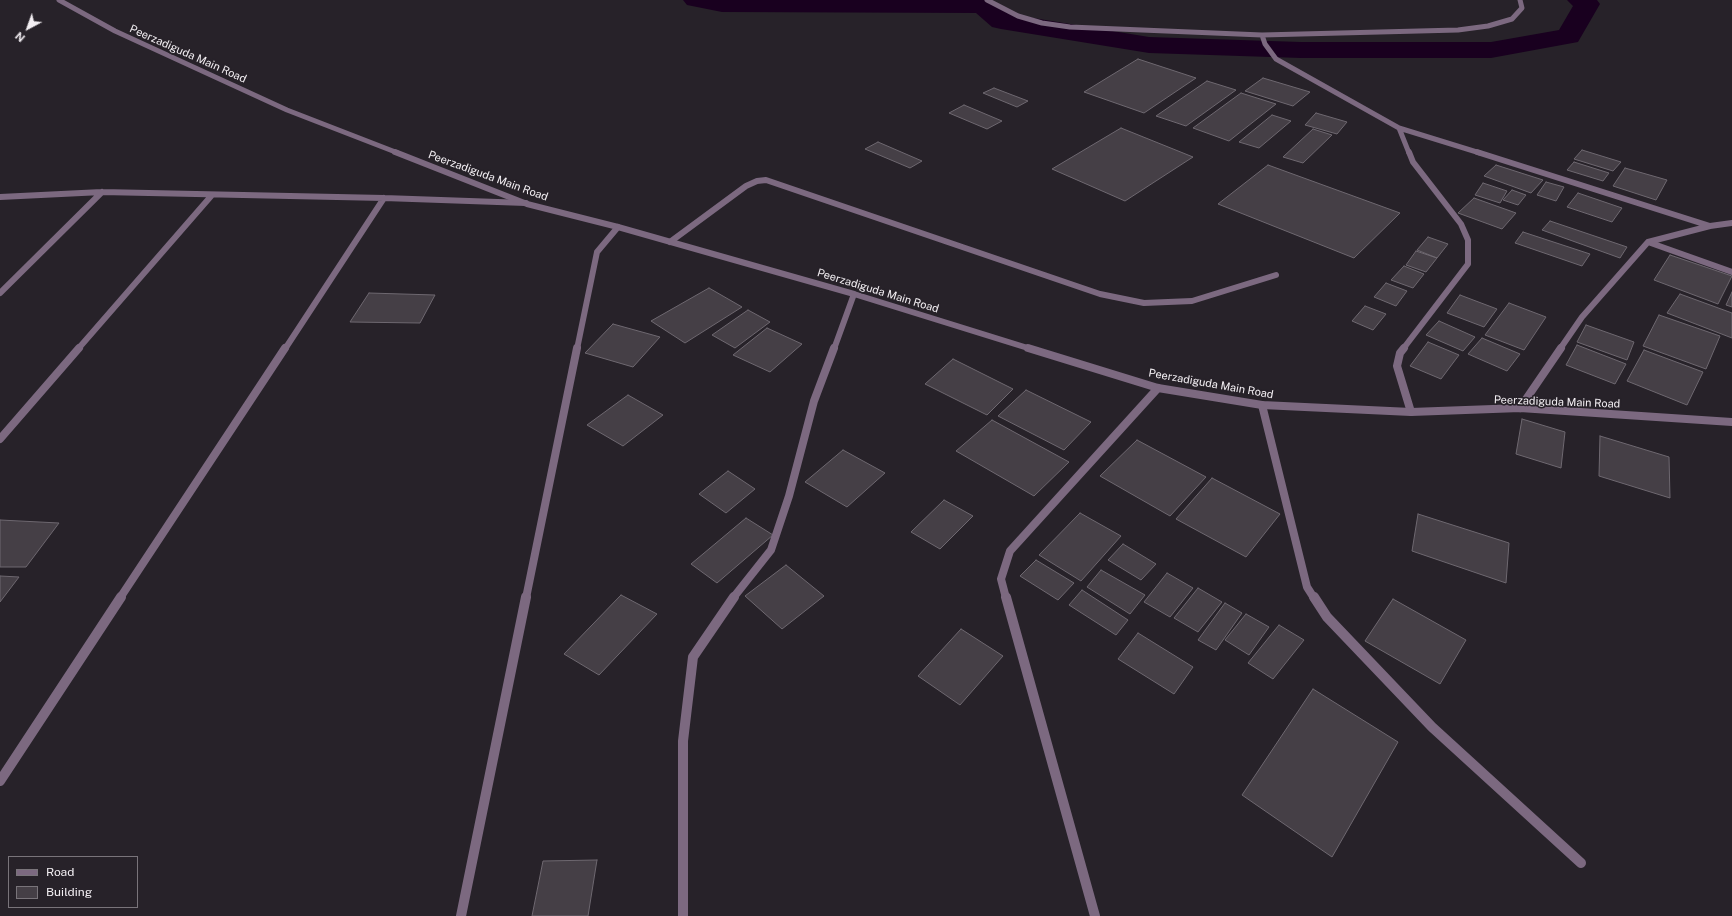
<!DOCTYPE html>
<style>
body{margin:0}
#map{position:relative;width:1732px;height:916px;overflow:hidden;background:#272229;font-family:"Public Sans",sans-serif}
canvas{display:block}
.legend{position:absolute;left:8px;top:856px;width:130px;height:52px;box-sizing:border-box;background:#272229;border:1px solid #79747a;margin:0;padding:5px 7px;list-style:none;font-size:12px;color:#f3eff3}
.legend li{display:flex;align-items:center;gap:8px;height:20px}
.legend b{width:20px;border:1px solid #79747a}
.north{position:absolute;left:8px;top:8px;width:40px;height:40px;-webkit-text-stroke:3px #272229;paint-order:stroke;rotate:221deg;font-size:11px;font-weight:700;line-height:16px;text-align:center;color:#f3eff3}
.north::after{content:'';display:block;margin:auto;width:14px;height:18px;background:#f3eff3;clip-path:polygon(50% 0,100% 100%,50% 72%,0 100%)}
</style>
<div id="map">
<canvas width="1732" height="916"></canvas>
<ul class="legend">
<li><b style="height:5px;background:#7c6980"></b>Road</li>
<li><b style="height:11px;background:#453f46"></b>Building</li>
</ul>
<div class="north">N</div>
</div>
<script>
const context = document.querySelector('canvas').getContext('2d');
context.lineJoin = 'round';
const shape = rows => new Path2D(rows.map(r => 'M' + r).join(''));
function paint(path, color) { context.fillStyle = color; context.fill(path, 'evenodd'); }
function trace(path, color, width, dash) { context.strokeStyle = color; context.lineWidth = width; context.lineCap = dash ? 'butt' : 'round'; context.setLineDash(dash || []); context.stroke(path); }
function write(font, color, halo, rows, align = 'center') {
  context.font = font + ' "Public Sans",sans-serif'; context.lineWidth = 3.5; context.setLineDash([]); context.textBaseline = 'middle'; context.strokeStyle = halo; context.fillStyle = color; for (const [text, x, y, turn = 0] of rows) {
    context.save(); context.translate(x, y); context.rotate((+turn || 0) * Math.PI / 180); context.textAlign = isNaN(turn) ? turn : align; if (halo) context.strokeText(text, 0, 0); context.fillText(text, 0, 0); context.restore();
  }
}
const canal = shape([
 [683,0,992,0,1009,14,1149,37,1301,42,1491,42,1559,30,1573,6,1567,0,1597,0,1600,4,1578,42,1491,58,1301,58,1149,53,1001,29,992,27,976,13,722,12,687,5,683,0]
]);
const building = shape([
 [1138,59,1196,78,1144,113,1084,92,1138,59],
 [1263,78,1310,92,1293,106,1245,91,1263,78],
 [1207,81,1236,90,1186,126,1156,116,1207,81],
 [994,88,1028,101,1017,107,983,93,994,88],
 [1241,93,1276,104,1229,141,1193,128,1241,93],
 [964,105,1002,121,987,129,949,113,964,105],
 [1316,113,1347,122,1337,134,1305,125,1316,113],
 [1272,115,1291,121,1259,148,1239,142,1272,115],
 [1121,128,1193,157,1125,201,1052,169,1121,128],
 [1313,129,1332,135,1303,163,1283,157,1313,129],
 [878,142,922,161,910,168,865,149,878,142],
 [1582,150,1621,162,1613,171,1574,159,1582,150],
 [1574,162,1609,173,1603,181,1567,170,1574,162],
 [1268,165,1400,213,1354,258,1218,204,1268,165],
 [1496,165,1543,180,1531,193,1484,176,1496,165],
 [1625,168,1667,180,1656,200,1613,186,1625,168],
 [1546,182,1564,187,1556,201,1537,195,1546,182],
 [1483,183,1507,191,1500,203,1475,195,1483,183],
 [1512,190,1526,195,1518,205,1503,200,1512,190],
 [1578,193,1622,208,1612,222,1567,207,1578,193],
 [1474,198,1516,213,1502,229,1458,213,1474,198],
 [1550,221,1627,247,1620,258,1542,230,1550,221],
 [1523,232,1590,254,1582,266,1515,243,1523,232],
 [1428,237,1448,244,1437,258,1417,250,1428,237],
 [1416,251,1437,258,1426,272,1406,265,1416,251],
 [1670,255,1732,276,1718,304,1654,280,1670,255],
 [1404,266,1424,274,1413,288,1391,280,1404,266],
 [1386,283,1407,291,1396,306,1374,297,1386,283],
 [709,288,742,307,685,343,651,321,709,288],
 [1732,292,1732,307,1726,305,1732,292],
 [369,293,435,295,420,323,350,322,369,293],
 [1680,294,1732,313,1732,338,1667,313,1680,294],
 [1460,295,1497,309,1484,327,1447,313,1460,295],
 [1509,303,1546,317,1524,350,1485,335,1509,303],
 [1365,306,1386,314,1373,330,1352,321,1365,306],
 [748,310,770,322,735,348,712,335,748,310],
 [1659,315,1720,336,1706,369,1643,346,1659,315],
 [1439,321,1475,337,1463,351,1426,335,1439,321],
 [613,324,660,337,633,367,585,353,613,324],
 [1586,325,1634,342,1627,360,1577,342,1586,325],
 [767,328,802,344,770,372,733,355,767,328],
 [1482,338,1520,354,1507,371,1468,354,1482,338],
 [1428,342,1459,355,1441,379,1410,366,1428,342],
 [1577,345,1626,364,1615,384,1566,365,1577,345],
 [1644,350,1703,372,1687,405,1627,381,1644,350],
 [953,359,1013,389,987,415,925,384,953,359],
 [1026,390,1091,422,1064,450,998,416,1026,390],
 [628,395,663,415,623,446,587,425,628,395],
 [1522,419,1565,432,1561,468,1516,454,1522,419],
 [992,420,1069,462,1034,496,956,451,992,420],
 [1600,436,1669,457,1670,498,1599,476,1600,436],
 [1137,440,1206,477,1170,516,1100,476,1137,440],
 [843,450,885,473,847,507,805,482,843,450],
 [728,471,755,489,726,513,699,494,728,471],
 [1212,478,1280,514,1246,557,1176,519,1212,478],
 [944,500,973,516,940,549,911,532,944,500],
 [1080,513,1121,536,1081,581,1039,555,1080,513],
 [1418,514,1509,543,1506,583,1412,551,1418,514],
 [746,518,773,535,717,583,691,564,746,518],
 [0,520,59,523,26,567,0,567,0,520],
 [1123,544,1156,564,1141,580,1108,560,1123,544],
 [1036,560,1074,583,1058,600,1020,576,1036,560],
 [786,565,824,596,782,629,745,596,786,565],
 [1101,570,1145,595,1130,614,1087,587,1101,570],
 [1167,573,1193,588,1170,617,1144,602,1167,573],
 [0,576,19,577,0,602,0,576],
 [1198,588,1222,602,1198,632,1174,618,1198,588],
 [1082,590,1128,620,1116,635,1069,605,1082,590],
 [621,595,657,614,599,675,564,654,621,595],
 [1393,599,1466,640,1440,684,1365,641,1393,599],
 [1225,603,1242,613,1216,650,1198,640,1225,603],
 [1246,614,1269,627,1249,655,1225,640,1246,614],
 [1279,625,1304,640,1273,679,1248,663,1279,625],
 [961,629,1003,656,960,705,918,676,961,629],
 [1138,633,1193,667,1174,694,1118,659,1138,633],
 [1313,689,1398,742,1332,857,1242,795,1313,689],
 [597,860,588,916,532,916,543,861,597,860]
]);
const service = shape([
 [670,242,746,186,757,181,766,180,1100,294,1144,303,1192,301,1276,275]
]);
const minorFar3 = shape([
 [987,0,1018,16,1042,23,1070,27,1262,35,1458,30,1488,26,1512,19,1522,8,1520,0],
 [1262,35,1265,44,1276,59,1399,128,1480,153],
 [1399,128,1409,153]
]);
const minorFar2 = shape([
 [1477,152,1710,226],
 [0,197,102,192,384,198,526,203],
 [1648,242,1732,272],
 [0,293,102,192],
 [78,349,212,195],
 [285,349,384,198],
 [577,349,597,252,618,227],
 [834,349,854,294],
 [1403,349,1468,264,1468,240,1461,224,1413,162,1409,152],
 [1560,349,1582,317,1648,242,1710,226,1732,223]
]);
const minorFar1 = shape([
 [1404,348,1400,353,1397,366,1411,412],
 [1262,405,1307,587,1314,598],
 [1520,408,1561,348],
 [0,439,79,348],
 [120,598,285,348],
 [526,598,577,348],
 [733,598,771,550,789,496,814,401,834,348],
 [1006,598,1001,579,1010,551,1158,388]
]);
const minor = shape([
 [1006,597,1095,916],
 [1314,597,1327,617,1432,727,1581,863],
 [0,781,121,597],
 [461,916,526,597],
 [683,916,683,741,693,657,734,597]
]);
const tertiaryFar2 = shape([
 [59,0,115,31,287,110,398,153]
]);
const tertiaryFar1 = shape([
 [395,152,527,204,618,227,854,294,1031,349]
]);
const tertiary = shape([
 [1028,348,1158,388,1262,405,1411,412,1520,408,1732,422]
]);
const streetNames = [
 ["Peerzadiguda Main Road",188,54,24],
 ["Peerzadiguda Main Road",488,176,20],
 ["Peerzadiguda Main Road",878,291,17],
 ["Peerzadiguda Main Road",1211,384,10],
 ["Peerzadiguda Main Road",1557,402,2]
];
paint(canal, '#19001f');
paint(building, '#453f46');
trace(building, '#6e6870', 1);
trace(service, '#7c6980', 6);
trace(minorFar3, '#7c6980', 5);
trace(minorFar2, '#7c6980', 6);
trace(minorFar1, '#7c6980', 8);
trace(minor, '#7c6980', 10);
trace(tertiaryFar2, '#7c6980', 5);
trace(tertiaryFar1, '#7c6980', 6);
trace(tertiary, '#7c6980', 8);
write('11px', '#f3eff3', '#272229', streetNames);
</script>
